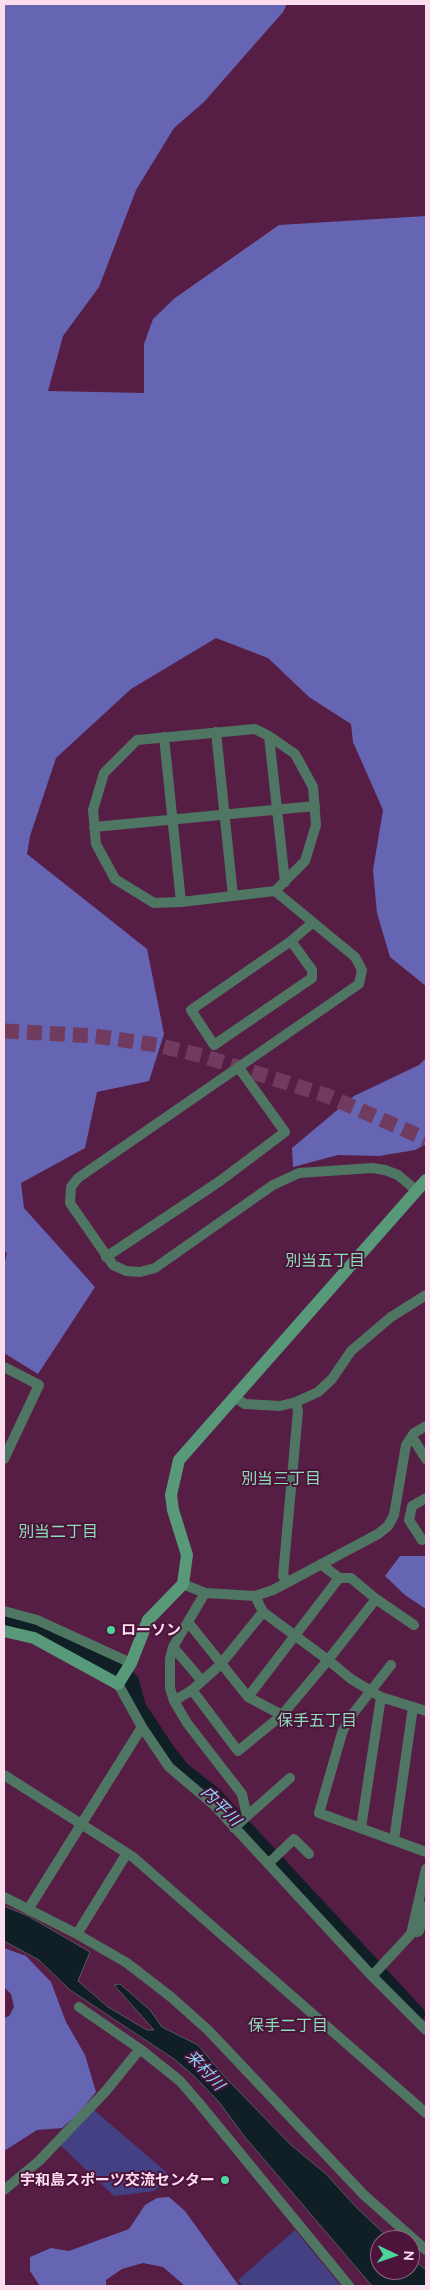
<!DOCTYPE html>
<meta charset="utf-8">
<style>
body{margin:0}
#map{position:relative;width:430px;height:2290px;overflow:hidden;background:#571e45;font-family:Ubuntu,sans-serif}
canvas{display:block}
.frame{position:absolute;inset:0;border:5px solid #fbddee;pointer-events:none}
.north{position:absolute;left:370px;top:2230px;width:50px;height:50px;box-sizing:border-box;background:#4c133b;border:1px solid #926483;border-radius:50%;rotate:93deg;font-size:14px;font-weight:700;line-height:20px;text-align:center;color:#fbddee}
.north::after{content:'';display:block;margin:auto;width:18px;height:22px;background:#4cd49b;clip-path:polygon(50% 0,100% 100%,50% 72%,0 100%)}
</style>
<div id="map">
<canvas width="430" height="2290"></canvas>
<div class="frame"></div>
<div class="north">N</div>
</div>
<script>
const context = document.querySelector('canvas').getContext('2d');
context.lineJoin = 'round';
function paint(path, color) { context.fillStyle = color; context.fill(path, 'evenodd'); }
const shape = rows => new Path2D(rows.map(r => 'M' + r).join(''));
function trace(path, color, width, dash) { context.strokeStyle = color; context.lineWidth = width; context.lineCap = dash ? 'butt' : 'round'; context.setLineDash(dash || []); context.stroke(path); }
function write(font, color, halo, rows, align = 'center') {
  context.font = font + ' Ubuntu,"Noto Sans JP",sans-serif'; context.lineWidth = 4; context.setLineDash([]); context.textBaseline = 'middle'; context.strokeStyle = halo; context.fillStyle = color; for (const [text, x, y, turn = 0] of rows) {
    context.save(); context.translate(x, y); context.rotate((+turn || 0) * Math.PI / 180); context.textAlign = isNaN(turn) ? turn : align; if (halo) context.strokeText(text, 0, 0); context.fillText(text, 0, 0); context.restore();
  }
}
const green = shape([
 [94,2110,172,2177,154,2191,114,2196,60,2145],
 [295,2230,341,2286,243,2286,238,2280]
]);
const forest = shape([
 [4,4,287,4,283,12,204,102,174,128,136,190,99,287,63,336,48,391,144,393,144,344,153,319,175,298,279,225,426,216,426,986,390,957,377,913,373,870,383,810,353,742,351,724,309,697,268,658,216,638,131,689,56,758,30,836,27,854,147,949,164,1034,149,1081,97,1092,85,1148,21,1183,24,1208,95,1287,38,1374,4,1353,4,1265,7,1253,4,1251],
 [426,1058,426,1144,415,1150,379,1156,338,1155,293,1167,292,1148,354,1096,419,1065],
 [400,1556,426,1556,426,1609,405,1595,385,1576],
 [4,1948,26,1956,51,1982,66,2022,85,2055,96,2092,79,2113,62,2128,37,2130,4,2151,4,2018,9,2016,14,2007,11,1994,4,1987],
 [169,2197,185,2211,239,2286,185,2286,163,2267,143,2263,122,2269,106,2280,106,2286,40,2286,30,2271,30,2257,51,2248,69,2251,129,2229,145,2205,157,2198]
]);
const water = shape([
 [4,1906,28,1916,90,1952,78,1981,108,2007,147,2030,154,2030,114,1985,120,1984,150,2010,162,2027,198,2045,224,2076,291,2145,325,2173,357,2208,391,2240,380,2240,380,2270,410,2270,410,2257,426,2270,426,2286,372,2286,244,2136,219,2102,193,2075,174,2059,70,1990,39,1960,4,1941,4,1906]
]);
const river = shape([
 [4,1621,37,1628,108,1664,131,1681,138,1707,167,1751,182,1770,214,1795,417,2014]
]);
const highwayTunnel = shape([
 [4,1031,95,1036,157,1045,203,1056,328,1096,426,1139]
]);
const street = shape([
 [255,729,269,736,295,754,313,787,316,825,305,861,275,891,181,902,154,903,115,879,96,844,93,810,104,773,137,740,255,729],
 [216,732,233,896],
 [269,736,285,882],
 [164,737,181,902],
 [94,827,315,806],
 [275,891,355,957,362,970,359,984,78,1178,71,1187,70,1203,113,1265,126,1271,140,1272,155,1268,273,1185,299,1173,372,1168,385,1170,398,1175,417,1191],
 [291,941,312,970,312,978,214,1045,191,1010,291,941,312,923],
 [106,1257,220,1181,285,1132,239,1068],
 [4,1367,39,1385,4,1459],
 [234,1397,245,1404,280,1406,296,1402,318,1392,332,1379,351,1351,391,1317,426,1295],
 [410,1439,414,1440,426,1459],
 [422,1540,409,1520,412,1506,426,1498],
 [321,1564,339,1578,351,1578,376,1599,414,1625],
 [289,1582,283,1576,298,1411,296,1402],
 [183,1584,205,1593,255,1596,273,1590,378,1534,388,1526,394,1515,406,1445,414,1433,426,1426],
 [205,1593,173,1647,170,1659,170,1688,174,1701,187,1723,242,1794,247,1816,234,1828],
 [376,1599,328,1660,351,1679,381,1697,426,1711],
 [4,1611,37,1620,131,1663],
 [188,1622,248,1697,339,1578],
 [173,1647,202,1681],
 [391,1665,348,1720,342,1733,319,1813,426,1852],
 [118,1684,142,1727,169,1767,214,1805,372,1976,426,2030],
 [192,1690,238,1751,282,1715],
 [248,1697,282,1715,328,1660,263,1612,255,1596],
 [174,1701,192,1690,220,1665,263,1612],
 [4,1775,133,1857,426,2113],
 [247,1816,290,1778],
 [361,1828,381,1697],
 [394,1840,413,1707],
 [268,1864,294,1839,309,1854],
 [4,1897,77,1934,127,1963,171,1997,208,2030,364,2195,426,2250],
 [29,1908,142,1727],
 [417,1932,419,1931,426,1906],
 [77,1934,127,1853],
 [372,1976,411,1934,426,1869],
 [140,2049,180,2081,199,2103,349,2286],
 [4,2190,39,2161,105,2092,140,2049,79,2007]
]);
const secondary = shape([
 [4,1631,34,1638,118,1684,131,1663,148,1620,183,1584,187,1555,173,1510,171,1495,179,1460,426,1180]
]);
const markers = [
 [111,1630,5,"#4cd49b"],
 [225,2180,5,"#4cd49b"]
];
const poiNames = [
 ["ローソン",121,1630],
 ["宇和島スポーツ交流センター",215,2180,"right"]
];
const neighbourhoodNames = [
 ["別当五丁目",325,1261],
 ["別当三丁目",281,1479],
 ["別当二丁目",58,1532],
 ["保手五丁目",317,1721],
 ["保手二丁目",288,2026]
];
const waterNames = [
 ["内平川",221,1806,45],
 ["来村川",205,2070,47]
];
paint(green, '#434084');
paint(forest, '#6565b4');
paint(water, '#0f1f25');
trace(water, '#565861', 1);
trace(river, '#0f1f25', 16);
trace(highwayTunnel, '#703b5e', 15, [15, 8]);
trace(street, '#4f7663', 10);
trace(secondary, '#58997a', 12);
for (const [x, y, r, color] of markers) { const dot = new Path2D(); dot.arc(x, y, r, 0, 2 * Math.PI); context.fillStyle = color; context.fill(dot); trace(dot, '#4c133b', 2); }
write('bold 15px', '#fbddee', '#4c133b', poiNames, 'left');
write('16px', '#8bdeb6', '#4c133b', neighbourhoodNames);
write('italic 16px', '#85d9f6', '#4c133b', waterNames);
</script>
